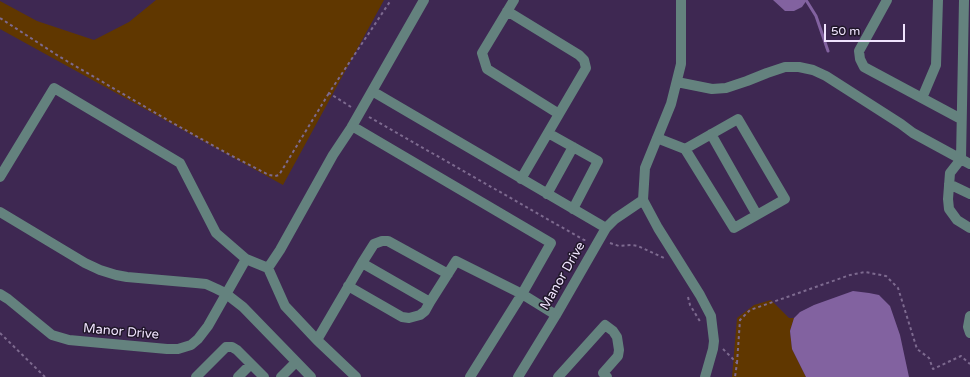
<!DOCTYPE html>
<style>
body{margin:0}
#map{position:relative;width:970px;height:377px;overflow:hidden;background:#3e2852;font-family:"Varela Round",sans-serif}
canvas{display:block}
.scale{position:absolute;left:824px;top:24px;width:81px;height:18px;box-sizing:border-box;border:2px solid #f0e4fe;border-top:0;padding-left:5px;font-size:12px;line-height:14px;white-space:nowrap;color:#f0e4fe;-webkit-text-stroke:3px #201729;paint-order:stroke}
</style>
<div id="map">
<canvas width="970" height="377"></canvas>
<div class="scale">50 m</div>
</div>
<script>
const context = document.querySelector('canvas').getContext('2d');
context.lineJoin = 'round';
function paint(path, color) { context.fillStyle = color; context.fill(path, 'evenodd'); }
const shape = rows => new Path2D(rows.map(r => 'M' + r).join(''));
function trace(path, color, width, dash) { context.strokeStyle = color; context.lineWidth = width; context.lineCap = dash ? 'butt' : 'round'; context.setLineDash(dash || []); context.stroke(path); }
function write(font, color, halo, rows, align = 'center') {
  context.font = font + ' "Varela Round",sans-serif'; context.lineWidth = 3; context.setLineDash([]); context.textBaseline = 'middle'; context.strokeStyle = halo; context.fillStyle = color; for (const [text, x, y, turn = 0] of rows) {
    context.save(); context.translate(x, y); context.rotate((+turn || 0) * Math.PI / 180); context.textAlign = isNaN(turn) ? turn : align; if (halo) context.strokeText(text, 0, 0); context.fillText(text, 0, 0); context.restore();
  }
}
const green = shape([
 [156,0,384,0,283,185,0,29,0,1,37,21,94,40,129,22],
 [771,300,789,318,794,318,790,331,792,349,806,377,732,377,737,318,754,305]
]);
const water = shape([
 [773,0,807,0,802,7,794,11,785,11],
 [853,291,869,293,879,295,890,306,900,335,909,377,806,377,792,349,790,331,794,318,800,312,814,305]
]);
const stream = shape([
 [806,0,816,16,828,51]
]);
const path = shape([
 [0,18,60,57,171,122,230,155,269,175,275,176,279,175,329,93],
 [351,107,329,93,391,0],
 [369,117,584,240,588,240],
 [610,243,619,246,632,245,638,246,664,258],
 [688,297,690,305,701,323],
 [0,333,45,377],
 [723,349,737,363,735,377],
 [737,363,740,320,750,310,850,275,865,272,886,276,898,288,917,349,929,358,933,369,961,356,970,364]
]);
const minor = shape([
 [514,0,482,53,487,69,559,114,521,179],
 [681,0,681,64,671,104,645,168,643,200,658,228,700,295,711,316,714,341,713,349,705,377],
 [887,0,859,51,860,59,864,67,961,119],
 [964,0,961,159,950,173,948,199,949,209,957,220,970,228],
 [507,11,579,55,584,60,586,68,559,114],
 [677,82,712,89,726,88,747,81,767,73,785,67,799,67,813,70,826,76,901,124,913,133,970,164],
 [372,91,606,228],
 [922,98,936,65,938,0],
 [352,126,551,243,522,294,470,377],
 [548,133,598,161,573,209],
 [711,134,757,215],
 [657,138,685,149,734,228,785,199,738,119,685,149],
 [0,177,54,88,180,163,216,233,246,259],
 [949,184,970,194],
 [547,194,573,147],
 [0,212,85,263,100,270,116,275,127,277,196,283,206,284,217,289,225,293,243,307,311,377],
 [362,263,374,244,382,241,388,241,448,274],
 [268,268,285,306,317,340,362,263,430,302,456,261,522,294,556,315],
 [348,286,402,317,409,318,420,315,425,311,430,302],
 [0,294,8,299,52,335,69,340,167,349,178,349,191,345,198,339,208,326,246,259,268,268,280,250,333,155,351,128,424,0],
 [970,316,968,327,970,333],
 [317,340,356,377],
 [196,377,226,347,232,347,237,350,264,377],
 [238,377,251,364],
 [281,377,296,362],
 [518,377,556,315,606,228,615,219,643,200],
 [558,377,605,325,613,331,617,337,619,350,618,356,603,373,607,377]
]);
const streetNames = [
 ["Manor Drive",563,276,-60],
 ["Manor Drive",121,332,5]
];
paint(green, '#603700');
paint(water, '#8262a0');
trace(stream, '#8262a0', 3);
trace(path, '#7d6a8f', 2, [3, 3]);
trace(minor, '#64827e', 10);
write('13px', '#f0e4fe', '#201729', streetNames);
</script>
